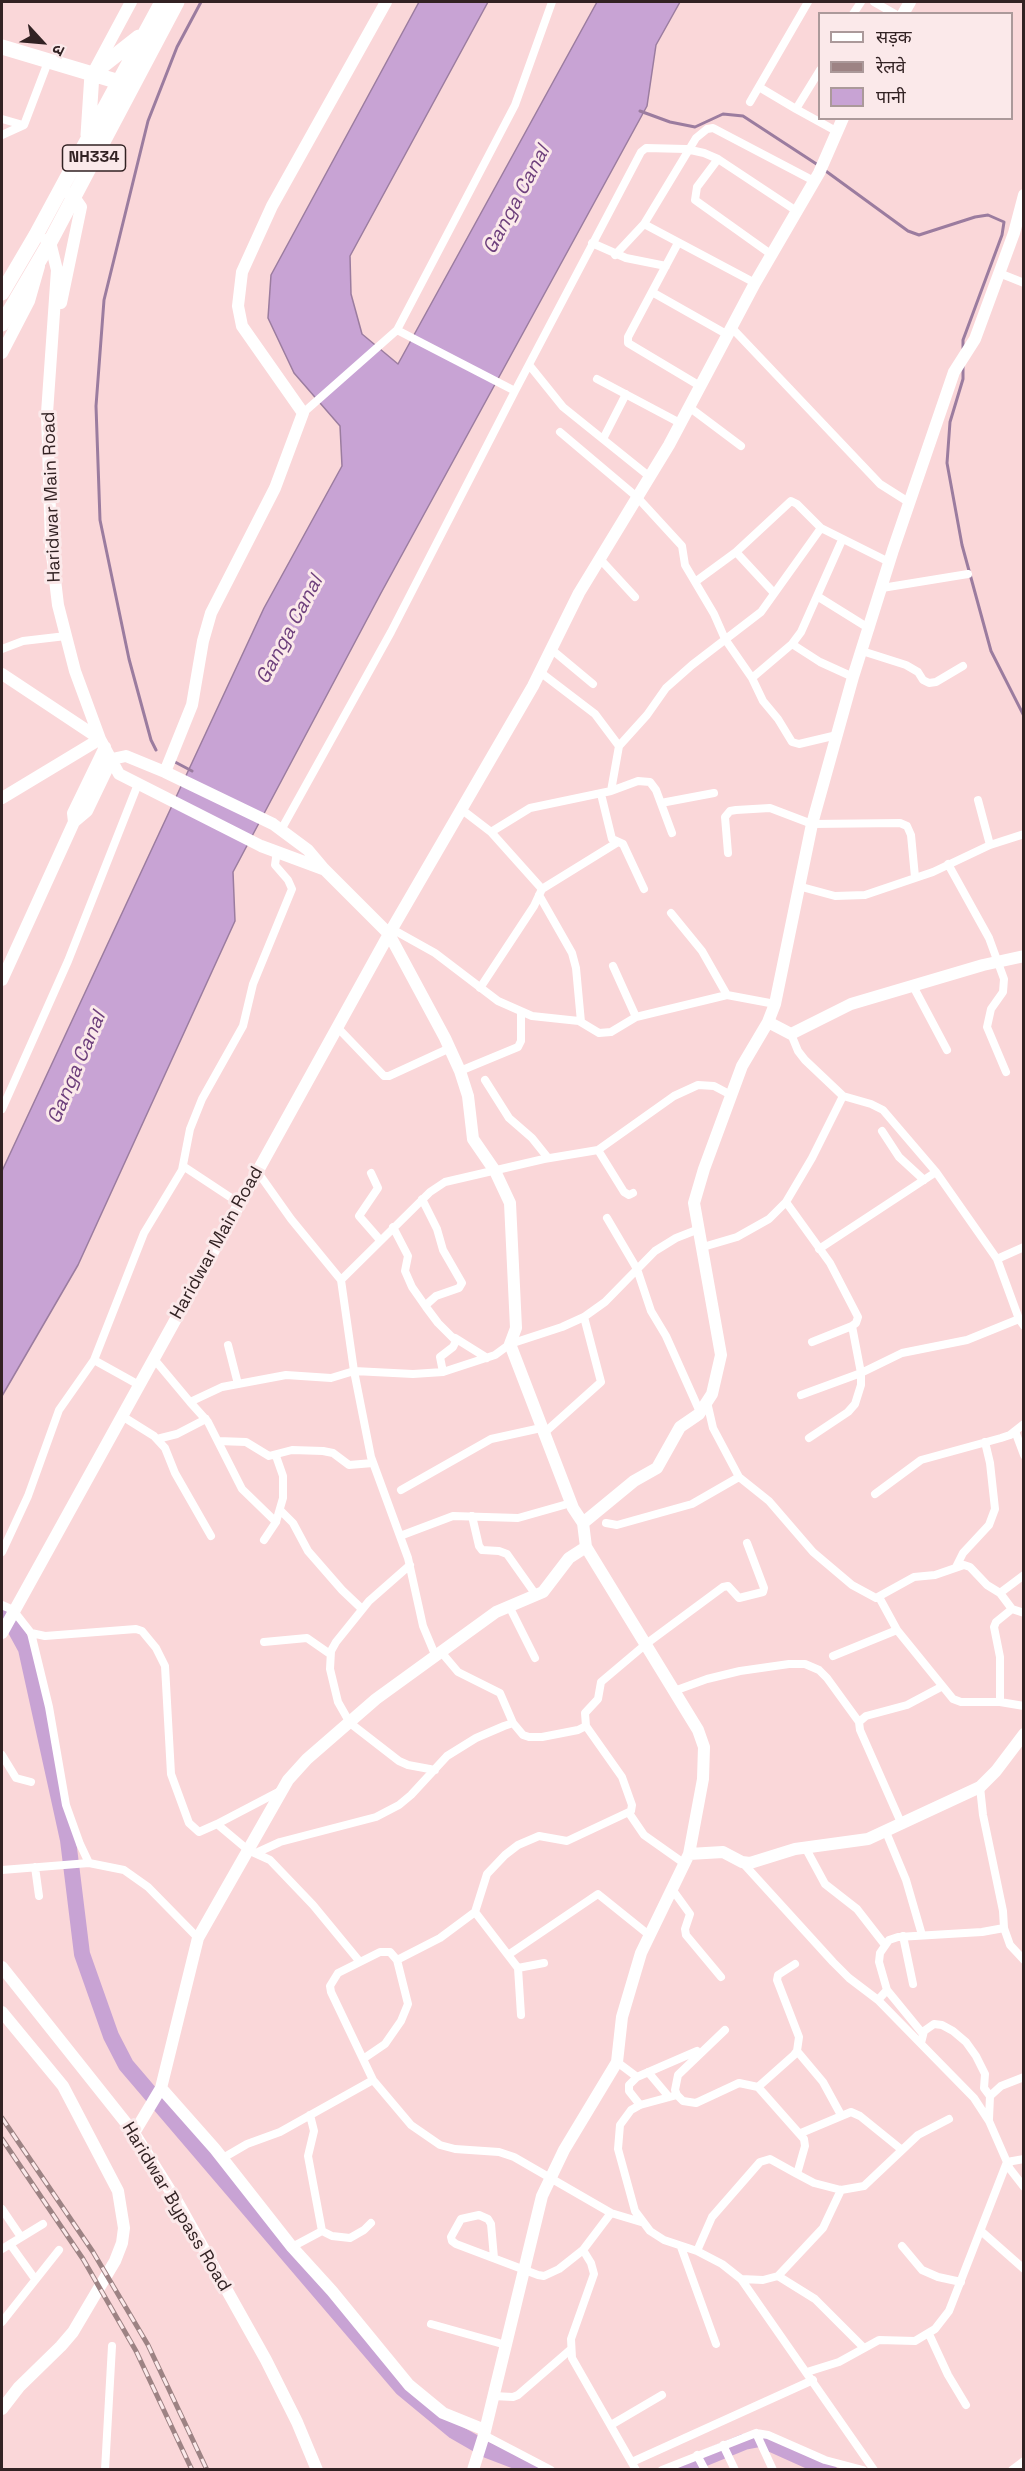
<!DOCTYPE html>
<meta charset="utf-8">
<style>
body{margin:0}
#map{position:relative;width:1025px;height:2471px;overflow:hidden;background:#fad7d9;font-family:"Space Grotesk","Noto Sans Devanagari",sans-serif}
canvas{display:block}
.frame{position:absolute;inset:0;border:3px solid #322223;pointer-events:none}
.legend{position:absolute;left:818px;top:12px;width:195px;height:108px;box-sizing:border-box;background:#fbe9ea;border:2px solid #ab999a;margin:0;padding:8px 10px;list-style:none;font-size:18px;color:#322223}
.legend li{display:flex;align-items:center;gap:12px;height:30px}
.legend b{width:30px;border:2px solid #ab999a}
.north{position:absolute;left:12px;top:12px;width:60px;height:60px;-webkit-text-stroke:4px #fbe9ea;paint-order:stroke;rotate:116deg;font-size:16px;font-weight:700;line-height:24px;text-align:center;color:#322223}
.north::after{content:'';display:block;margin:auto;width:21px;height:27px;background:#322223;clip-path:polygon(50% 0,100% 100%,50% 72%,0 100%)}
</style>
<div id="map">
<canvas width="1025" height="2471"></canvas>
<div class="frame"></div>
<ul class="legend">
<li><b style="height:8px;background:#fff"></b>सड़क</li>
<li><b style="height:8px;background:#9d8384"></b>रेलवे</li>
<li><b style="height:16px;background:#c8a3d4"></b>पानी</li>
</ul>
<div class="north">उ</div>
</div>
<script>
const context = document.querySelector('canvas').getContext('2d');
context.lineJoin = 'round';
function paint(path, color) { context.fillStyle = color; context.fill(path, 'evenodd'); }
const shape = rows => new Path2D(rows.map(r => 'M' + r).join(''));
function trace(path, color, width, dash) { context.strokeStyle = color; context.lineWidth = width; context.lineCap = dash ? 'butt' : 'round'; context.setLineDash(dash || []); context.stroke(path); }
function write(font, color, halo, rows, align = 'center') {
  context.font = font + ' "Space Grotesk",sans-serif'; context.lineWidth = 6; context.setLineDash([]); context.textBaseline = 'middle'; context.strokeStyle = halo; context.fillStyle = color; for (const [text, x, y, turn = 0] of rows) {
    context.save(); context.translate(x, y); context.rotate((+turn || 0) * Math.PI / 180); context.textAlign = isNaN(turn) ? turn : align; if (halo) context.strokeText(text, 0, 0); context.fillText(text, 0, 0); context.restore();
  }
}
const water = shape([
 [419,2,488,2,350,256,351,294,362,334,398,364,597,2,680,2,656,45,647,106,381,593,233,872,235,921,78,1265,2,1396,2,1171,264,608,342,466,340,426,294,373,268,318,271,275,419,2]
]);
const stream = shape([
 [640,111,670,122,695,127,723,114,743,116,818,165],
 [823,169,908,231,919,235,975,217,988,215,1004,222,1002,235,963,340,963,348],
 [963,366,963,379,950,422,947,463,962,545,991,651,1024,716],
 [156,750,151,740,129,659,100,520,96,406,104,300,148,121,177,47,201,2],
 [175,762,192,771]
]);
const river = shape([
 [2,1618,14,1627,26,1649,68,1840,82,1954,111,2036,126,2065,402,2388,454,2431,487,2450,539,2470],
 [676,2470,744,2442,760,2439,829,2470]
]);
const street = shape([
 [874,2,895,14],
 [853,14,861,2],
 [759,87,796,109,820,70],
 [750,102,808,2],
 [796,109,836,131],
 [2,119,23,125],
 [2,135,24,125,48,62],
 [718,159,697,187,695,200,772,255],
 [644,224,755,283],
 [592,243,626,258,666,266],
 [678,243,628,337,628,343,700,386],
 [615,255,644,224,696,138,707,129,713,128,814,181],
 [999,273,1024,283],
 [652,292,728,335],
 [731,327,880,484,910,503],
 [397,330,515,105,552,2],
 [530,366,563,407,650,477],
 [597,379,680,423],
 [515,391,641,152,646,148,686,149,704,153,718,159,798,212],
 [689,407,741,446],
 [560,432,637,497,682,546,685,565,714,614,725,639,752,678],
 [603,439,626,394],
 [736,552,774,593],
 [600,559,635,597],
 [695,582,736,552,791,501,797,504,821,528,889,562],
 [882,588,968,574],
 [817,596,870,629],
 [792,644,801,632,842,540],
 [2,649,23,641,66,636],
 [551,649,593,684],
 [862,651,906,665,918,672,923,680,929,683,936,682,963,666],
 [837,735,799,744,792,742,778,719,763,701,752,678,792,644,820,662,853,677],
 [619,746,647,715,666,688,692,665,761,612,821,528],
 [611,791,638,781,650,782,656,790,672,833],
 [601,794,612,839,623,844,644,889],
 [978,800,990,845],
 [661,803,714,793],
 [461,809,491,832,530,808,611,791,619,746,595,714,540,672],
 [281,830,391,632,515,391,397,330,303,413],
 [728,853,725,817,730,811,736,810,770,808,812,824,900,823,907,826,911,835,915,877],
 [948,864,989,938,1004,979,1003,992,991,1009,987,1027,1006,1072],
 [798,886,835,896,865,895,933,872,990,845,1024,834],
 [542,889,618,842],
 [539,895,572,953,576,968,581,1022],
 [671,913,702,951,727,995],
 [392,929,435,953,498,1001,532,1016,579,1021,599,1033,611,1032,636,1017,727,995,775,1004],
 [613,966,636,1017],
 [913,986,947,1050],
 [480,988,534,906,542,889,491,832],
 [337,1027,384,1076,389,1076,450,1048],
 [791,1034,798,1051,805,1060,843,1096,871,1104,883,1110,936,1172,997,1259,1019,1319,1024,1326],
 [460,1071,518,1047,521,1041,521,1012],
 [485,1080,509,1118,532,1138,548,1158],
 [2,1109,68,961,138,784],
 [882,1131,899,1157,924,1180],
 [598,1150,624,1192,629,1195,633,1193],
 [183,1166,239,1203],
 [257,1171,291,1219,341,1280,354,1371,371,1457,408,1558,423,1626,436,1657],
 [371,1173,378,1188,359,1216,380,1240],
 [422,1199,437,1229,443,1250,462,1283,459,1288,436,1296,427,1304,426,1307,438,1323,456,1341,453,1347,440,1357,443,1372],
 [786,1202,830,1263,858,1317,856,1323,852,1326,861,1373,861,1385,855,1404,848,1412,809,1438],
 [607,1218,637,1269,651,1311,666,1336,700,1412],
 [393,1227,408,1256,405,1271,412,1287,426,1307],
 [703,1247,737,1237,769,1219,786,1202,812,1158,843,1096],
 [819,1249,936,1172],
 [997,1259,1024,1247],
 [341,1280,430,1192,445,1182,544,1159,598,1150,674,1096,698,1085,714,1086,731,1095],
 [455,1338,487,1358],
 [812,1342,852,1326],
 [228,1345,238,1384],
 [154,1359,190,1402,222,1387,286,1375,331,1378,354,1371,413,1374,443,1372,495,1355,510,1344,562,1327,584,1317,605,1302,655,1251,676,1238,699,1229],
 [94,1360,139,1385],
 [801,1395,861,1373,902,1353,967,1340,1019,1319],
 [190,1402,208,1422,242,1489,276,1522],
 [707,1402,713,1428,739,1477,769,1501,813,1552,852,1585,876,1598,914,1577,935,1575,964,1565,970,1567,987,1585,1000,1593],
 [122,1416,154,1436,165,1448,175,1473,211,1536],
 [1015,1431,1024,1455],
 [543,1434,601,1382,584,1317],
 [157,1439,177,1434,206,1419],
 [218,1441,246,1442,269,1456,292,1450,323,1451,333,1453,349,1465,373,1463],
 [401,1490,491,1439,541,1428],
 [875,1494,921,1460,1001,1438,1010,1435,1024,1424],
 [281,1511,293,1523,308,1551,342,1590,362,1609],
 [472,1516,479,1546,482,1550,499,1551,507,1554,536,1595],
 [606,1523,617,1525,692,1504,739,1477],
 [400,1536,453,1516,518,1518,571,1503],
 [264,1540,276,1522,283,1498,283,1476,276,1456],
 [2,1552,28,1496,59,1410,94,1360,144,1233,182,1170,190,1129,202,1099,243,1026,253,984,292,889,288,880,275,865,277,851],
 [410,1565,369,1601,336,1642,331,1651,330,1669,338,1702,350,1723,399,1761,408,1765,435,1770],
 [956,1567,963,1553,989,1525,995,1509,990,1463,985,1442],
 [1024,1575,1000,1593,1012,1609,1024,1613],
 [879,1597,897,1630,953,1699,961,1702,1000,1702,1024,1706],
 [2,1605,13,1610,31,1633,49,1707,66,1805,80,1844,89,1863],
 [509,1606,535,1658],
 [31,1633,45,1636,136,1629,142,1631,156,1648,165,1666,171,1774,189,1823,199,1832,217,1824,248,1850,270,1860,313,1905,360,1962],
 [264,1642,307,1638,330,1654],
 [442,1653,458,1672,500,1693,513,1723],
 [833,1656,897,1630],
 [674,1691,707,1679,740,1671,789,1664,805,1664,819,1670,827,1678,859,1722],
 [1000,1702,1000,1657,994,1627,996,1622,1012,1609],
 [2,1755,16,1778,31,1782],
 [980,1787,983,1815,1003,1911,1004,1928,1010,1945,1024,1960],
 [629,1813,644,1835,685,1864],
 [217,1824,282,1790],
 [902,1825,860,1730,859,1722,866,1716,907,1705,941,1687],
 [886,1832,906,1880,922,1935],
 [805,1847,825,1884,857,1909,885,1945],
 [256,1853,280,1842,376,1817,399,1805,411,1795,447,1756,476,1738,504,1726,513,1723,523,1735,529,1737,542,1737,578,1730,586,1726],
 [742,1862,833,1962,849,1978,878,2000,974,2098,989,2121,1010,2169,1024,2187],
 [35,1867,39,1896],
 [2,1870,89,1863,124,1870,148,1887,198,1938],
 [672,1889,690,1914,685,1929,686,1935,721,1977],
 [475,1912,518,1968,521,2015],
 [903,1936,913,1984],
 [508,1955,598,1894,649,1935],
 [518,1968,544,1963],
 [887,1990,923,2034],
 [878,2000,887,1990,879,1962,880,1953,889,1940,898,1937,982,1932,1004,1928],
 [725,2030,678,2075,675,2090,677,2095,683,2101,696,2103,739,2083,758,2087,794,2055,797,2051,799,2037,777,1980,778,1975,795,1964],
 [921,2043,924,2031,934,2024,942,2025,953,2031,966,2042,976,2056,985,2074,984,2088,990,2096],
 [797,2051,823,2082,841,2115],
 [363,2059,385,2044,401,2021,408,2004,397,1960],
 [617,2062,637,2077,629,2085,629,2091,640,2105],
 [648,2072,669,2097],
 [637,2077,697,2051],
 [758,2087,804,2139,805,2146,797,2174,814,2183,841,2190,864,2186,918,2135,949,2119],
 [677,2095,640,2105,631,2110,620,2125,618,2149,635,2211,650,2231,664,2240,697,2251,722,2264,741,2279,874,2470],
 [310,2115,314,2131,308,2156,322,2231,332,2236,350,2238,364,2230,371,2223],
 [989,2119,990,2096,1001,2086,1024,2077],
 [801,2133,851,2112,860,2116,902,2150],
 [223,2158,247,2144,280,2132,373,2080],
 [2,2209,21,2237],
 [641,2222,611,2213,514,2157,499,2152,455,2149,440,2145,411,2125,373,2080,331,1992,330,1986,338,1973,380,1952,390,1952,397,1960,440,1938,475,1912,487,1874,505,1855,518,1845,539,1836,567,1841,631,1811,632,1805,622,1777,586,1726,585,1713,598,1699,601,1682,646,1644,723,1587,728,1586,739,1598,763,1592,764,1588,747,1543],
 [981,2231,1024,2269],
 [10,2244,35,2279],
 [902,2246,922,2270,938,2277,961,2282],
 [292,2247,322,2231],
 [681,2247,716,2344],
 [2,2249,43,2224],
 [583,2250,591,2263,594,2274,571,2339,572,2358,636,2470],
 [697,2251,712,2217,760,2162,770,2159,797,2174],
 [494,2258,491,2224,488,2219,479,2215,461,2219,451,2237,452,2241,456,2244,538,2275,544,2276,559,2269,583,2250,611,2213],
 [778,2276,815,2299,864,2348],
 [741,2279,763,2280,778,2276,823,2228,841,2190],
 [2,2322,59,2250],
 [431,2324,506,2345],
 [929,2334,948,2375,966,2405],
 [807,2372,839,2362,879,2340,915,2341,935,2329,949,2311,1007,2162,1024,2159],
 [493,2396,513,2397,518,2395,570,2350],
 [611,2425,662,2395],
 [756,2433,773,2470],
 [484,2435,551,2470],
 [723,2445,735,2470],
 [697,2455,705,2470],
 [632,2462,813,2380],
 [105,2470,112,2346],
 [662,2470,756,2433,768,2435,825,2460,863,2470],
 [1012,2470,1024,2461]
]);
const secondary = shape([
 [903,14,910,2],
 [94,71,131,2],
 [46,240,50,242,57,270,47,413,51,546,58,605,75,671,100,739,119,774,261,846,323,869],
 [61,303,81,207,74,197,68,193],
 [2,353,29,301,39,266],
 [2,674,100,739,2,798],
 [165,772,192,705,203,641,211,613,275,488,303,413,242,326,238,306,242,272,272,206,386,2],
 [74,822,73,813,105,747],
 [2,980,74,822,87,811,112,759],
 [768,1022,791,1034,851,1004,983,965,1024,956],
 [583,1523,634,1481,657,1468,680,1427,699,1414,712,1394,721,1355,694,1203,704,1169,742,1066,768,1022,775,1004,812,824,853,677,893,550,954,372,975,339,1014,233,1024,195],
 [2,1633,389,934,324,869,308,850,273,824,165,772,126,756,112,759],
 [689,1854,723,1852,742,1862,750,1863,795,1849,868,1839,980,1787,996,1771,1024,1734],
 [2,1967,134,2133,178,2203,266,2360,297,2422,317,2470],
 [2,2012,63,2086,118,2191,124,2228,122,2243,115,2261,73,2332,61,2346,19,2387,2,2409],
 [161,2088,215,2149,292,2247,332,2291,409,2385,443,2413,485,2430],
 [134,2133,161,2088,198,1938,288,1780,307,1759,376,1699,496,1612,543,1592,569,1558,586,1547],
 [473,2470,484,2435,542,2196,564,2150,617,2062,622,2017,641,1953,689,1854,703,1779,704,1747,698,1730,586,1547,583,1523,573,1508,510,1344,516,1328,510,1203,495,1171,473,1139,468,1096,460,1071,445,1038,389,934,533,686,579,593,669,445,755,283,819,173,843,118]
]);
const highway = shape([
 [2,47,126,84],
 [88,135,92,74,139,37],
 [2,293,36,235,162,2],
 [2,324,50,242,177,2]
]);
const rail = shape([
 [2,2118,93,2252,148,2345,207,2470],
 [2,2139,83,2259,136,2351,192,2470]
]);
const shields = [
 [94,158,63]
];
const shieldNames = [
 ["NH334",94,158]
];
const streetNames = [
 ["Haridwar Main Road",52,497,-92],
 ["Haridwar Main Road",217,1243,-61],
 ["Haridwar Bypass Road",176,2207,59]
];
const waterNames = [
 ["Ganga Canal",517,200,-62],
 ["Ganga Canal",290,630,-62],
 ["Ganga Canal",77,1068,-67]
];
paint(water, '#c8a3d4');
trace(water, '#9b7c9f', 1.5);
trace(stream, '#9b7c9f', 3);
trace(river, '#c8a3d4', 16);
trace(street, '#fff', 8);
trace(secondary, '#fff', 12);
trace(highway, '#fff', 15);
trace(rail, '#9d8384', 5);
trace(rail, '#fbe9ea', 3, [9]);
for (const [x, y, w] of shields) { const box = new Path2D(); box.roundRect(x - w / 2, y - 13, w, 26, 4.5); context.fillStyle = '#fbe9ea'; context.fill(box); trace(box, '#322223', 1.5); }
write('bold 16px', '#322223', null, shieldNames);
write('18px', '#322223', '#fbe9ea', streetNames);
write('italic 20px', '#6d3f7c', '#fbe9ea', waterNames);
</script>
